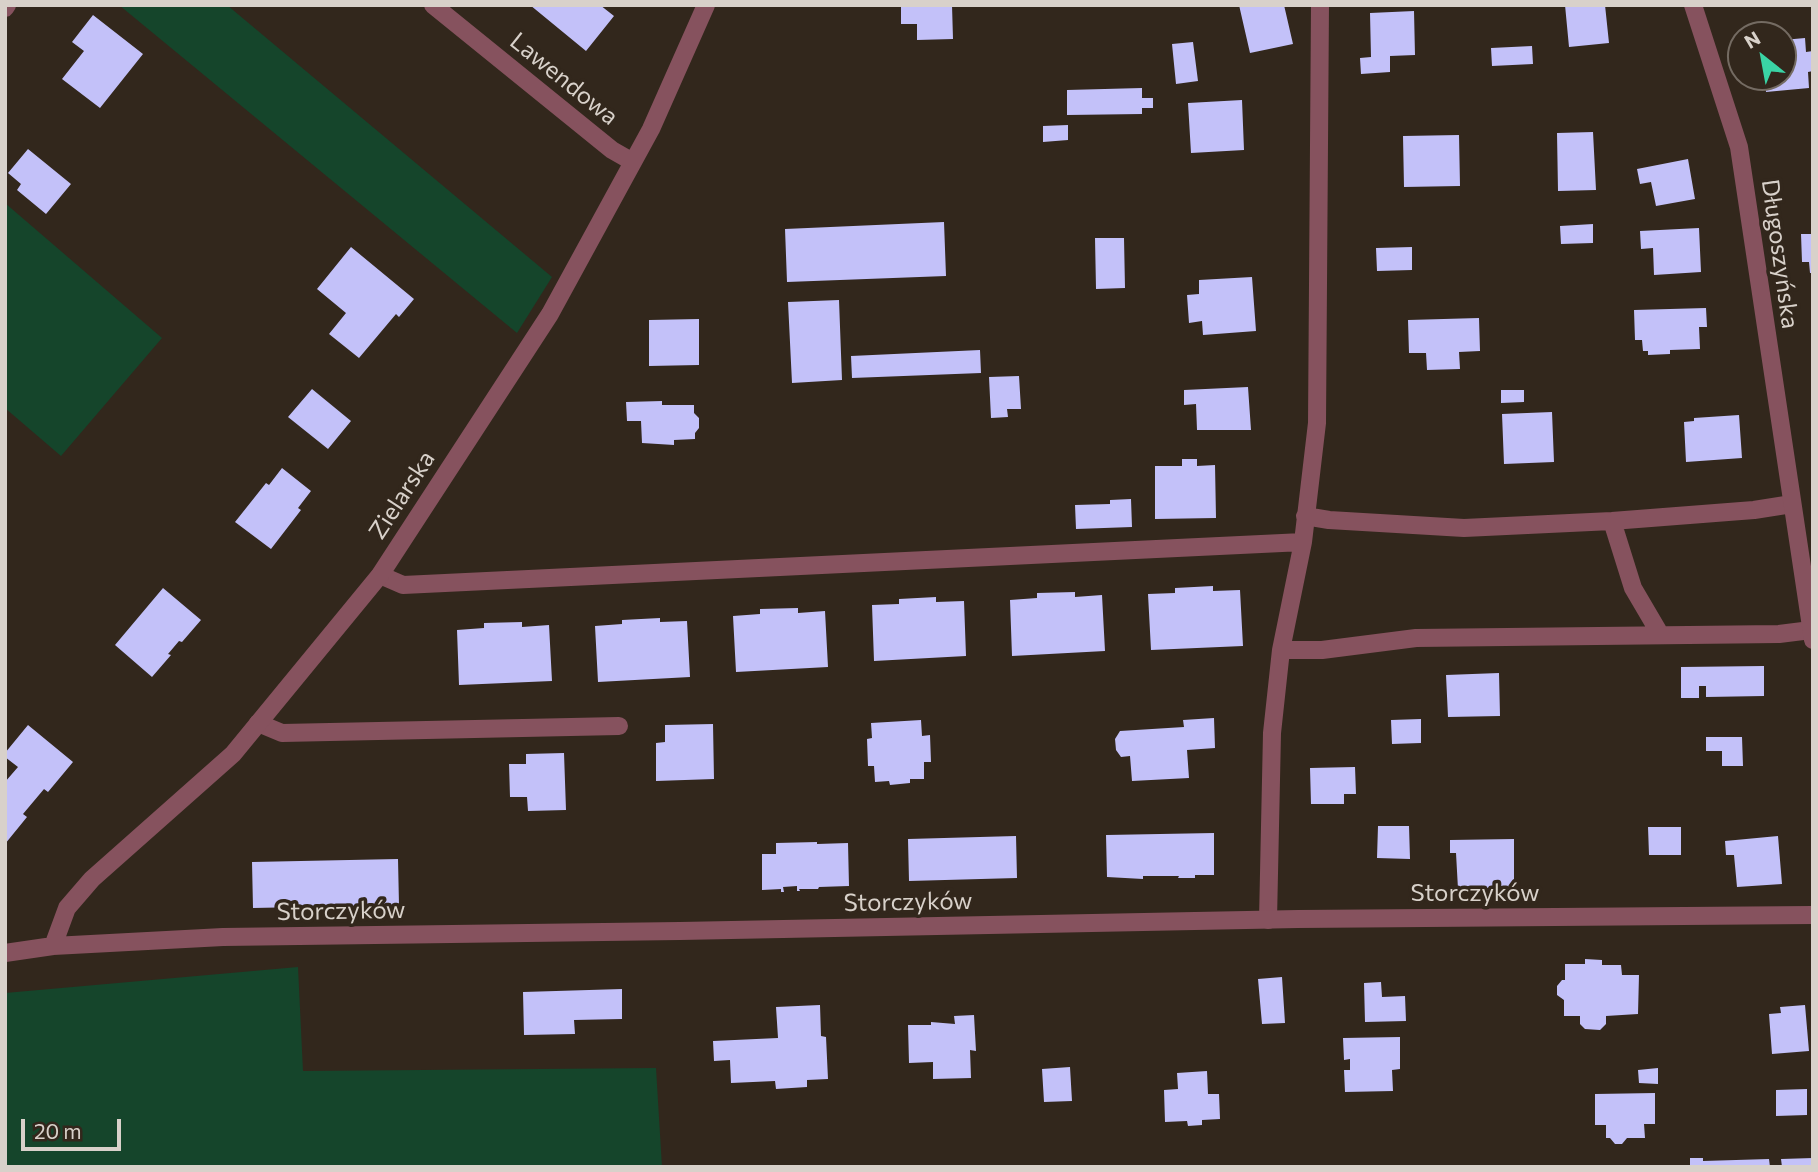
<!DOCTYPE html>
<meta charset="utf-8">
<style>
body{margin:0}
#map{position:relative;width:1818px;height:1172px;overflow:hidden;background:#32271c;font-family:Commissioner,sans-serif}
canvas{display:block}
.frame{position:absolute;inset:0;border:7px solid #d8d1ca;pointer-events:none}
.north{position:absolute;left:1727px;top:21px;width:70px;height:70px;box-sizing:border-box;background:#32271c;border:2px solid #746b62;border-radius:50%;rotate:329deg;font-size:19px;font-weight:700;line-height:28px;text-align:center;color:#d8d1ca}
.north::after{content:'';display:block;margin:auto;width:24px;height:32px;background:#3ad4a5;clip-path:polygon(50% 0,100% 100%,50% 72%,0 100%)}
.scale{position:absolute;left:21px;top:1119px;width:100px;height:32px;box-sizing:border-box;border:4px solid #d8d1ca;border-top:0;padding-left:9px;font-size:21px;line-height:24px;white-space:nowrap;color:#d8d1ca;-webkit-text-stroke:5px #32271c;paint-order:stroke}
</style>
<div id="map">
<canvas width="1818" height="1172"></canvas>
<div class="frame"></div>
<div class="north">N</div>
<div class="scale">20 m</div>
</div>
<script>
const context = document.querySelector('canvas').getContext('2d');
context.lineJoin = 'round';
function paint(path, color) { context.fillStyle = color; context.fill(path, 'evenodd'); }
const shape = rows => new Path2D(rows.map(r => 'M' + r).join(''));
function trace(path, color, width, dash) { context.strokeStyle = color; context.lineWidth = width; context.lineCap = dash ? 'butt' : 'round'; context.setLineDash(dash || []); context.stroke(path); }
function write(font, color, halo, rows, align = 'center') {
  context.font = font + ' Commissioner,sans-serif'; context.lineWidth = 7; context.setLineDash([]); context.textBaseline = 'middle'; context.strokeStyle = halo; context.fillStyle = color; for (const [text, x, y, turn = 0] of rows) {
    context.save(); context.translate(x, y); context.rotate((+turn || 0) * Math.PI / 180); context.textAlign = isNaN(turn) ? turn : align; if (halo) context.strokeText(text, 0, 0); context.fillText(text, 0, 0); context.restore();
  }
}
const green = shape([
 [119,5,227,5,552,277,517,333],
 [5,203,162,338,61,456,5,408],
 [298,967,303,1071,656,1068,662,1167,5,1167,5,993]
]);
const building = shape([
 [530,5,600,5,614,16,586,51],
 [901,5,952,5,953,39,917,40,917,24,901,24],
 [1239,5,1284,5,1293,44,1250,53],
 [1565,5,1605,5,1609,43,1569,47],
 [1414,11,1415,55,1390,56,1390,72,1361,74,1360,58,1371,57,1370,13],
 [93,15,143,54,100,108,62,79,84,51,72,42],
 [1805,38,1806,52,1813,51,1813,71,1808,72,1809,88,1766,92,1765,77,1783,77,1783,40],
 [1193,42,1198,81,1176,84,1172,44],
 [1532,46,1533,64,1492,66,1491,48],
 [1142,88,1142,98,1153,98,1153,108,1142,108,1142,114,1067,115,1067,90],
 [1242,100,1244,150,1191,153,1188,103],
 [1068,125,1068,140,1043,142,1043,126],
 [1593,132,1596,190,1558,191,1557,133],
 [1459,135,1460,186,1404,187,1403,136],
 [28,149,71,184,46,214,17,190,21,184,8,173],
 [1688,159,1695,199,1656,206,1651,182,1640,184,1637,169],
 [944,222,946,276,787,282,785,229],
 [1593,224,1593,243,1561,244,1560,226],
 [1699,228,1701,272,1654,275,1653,248,1641,249,1640,231],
 [1801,234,1813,234,1813,273,1810,273,1809,262,1802,262],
 [1095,238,1124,238,1125,288,1096,289],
 [351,247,414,299,399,317,396,314,359,358,329,334,346,313,317,289],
 [1412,247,1412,270,1377,271,1376,248],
 [1252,277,1256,331,1203,335,1202,321,1189,323,1187,295,1199,294,1199,280],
 [839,300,842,380,792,383,788,302],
 [1706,308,1707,327,1699,327,1700,349,1670,350,1670,354,1648,355,1648,351,1643,351,1642,340,1635,340,1634,310],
 [1479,318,1480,351,1459,352,1460,369,1427,370,1426,353,1409,353,1408,320],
 [699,319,699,365,649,366,649,320],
 [980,350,981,373,852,378,851,356],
 [1019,376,1021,409,1007,409,1008,417,991,418,989,377],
 [1248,387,1251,430,1197,430,1196,404,1184,405,1184,390],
 [312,389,351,421,328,449,288,417],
 [1501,390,1524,390,1524,402,1501,403],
 [662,401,662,405,694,405,694,413,699,418,699,428,695,433,695,439,674,440,674,445,642,443,641,421,627,421,626,402],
 [1552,412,1554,462,1504,464,1502,414],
 [1739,415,1742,458,1686,462,1684,422,1694,421,1694,418],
 [1182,459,1197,459,1197,466,1215,465,1216,518,1155,519,1155,466,1182,466],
 [282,468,311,491,298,508,301,510,271,549,235,522,266,483,269,485],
 [1131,499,1132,527,1076,529,1075,505,1110,504,1110,500],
 [1213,586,1213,591,1240,590,1243,646,1151,650,1148,594,1175,593,1175,588],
 [163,588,201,620,182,642,179,641,168,654,171,655,152,677,115,645],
 [1075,592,1075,597,1102,595,1105,651,1012,656,1010,600,1037,598,1037,593],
 [936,597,936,602,964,601,966,656,874,661,872,605,899,604,899,599],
 [798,608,798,613,825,611,828,667,736,672,733,616,760,614,760,609],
 [660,618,660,622,687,621,690,677,598,682,595,626,622,624,622,620],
 [522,622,522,627,549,625,552,681,459,685,457,630,484,628,484,623],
 [1764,666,1764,696,1706,697,1706,686,1699,686,1699,698,1681,698,1681,667],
 [1499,673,1500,716,1448,717,1446,675],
 [1214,718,1215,748,1187,750,1189,778,1132,781,1130,756,1121,757,1116,750,1115,739,1120,731,1184,727,1183,720],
 [1421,719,1421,743,1392,744,1391,720],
 [921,720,922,736,930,735,931,762,924,762,924,779,910,779,910,783,890,785,889,781,875,782,874,766,868,766,867,739,872,738,871,723],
 [713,724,714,779,656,781,656,743,665,742,665,725],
 [28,725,73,762,48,792,44,789,23,814,27,817,5,844,5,782,18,767,5,757,5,753],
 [1706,737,1742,737,1743,766,1722,766,1722,751,1706,751],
 [564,753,566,810,528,811,527,797,510,797,509,764,526,764,526,754],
 [1355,767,1356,794,1344,794,1344,804,1311,804,1310,768],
 [1378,826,1409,826,1410,859,1377,858],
 [1648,827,1681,827,1681,855,1649,855],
 [1214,833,1214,875,1195,875,1195,878,1178,878,1179,876,1143,876,1143,879,1107,877,1106,835],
 [1016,836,1017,878,909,881,908,839],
 [1778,836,1782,884,1737,887,1734,855,1726,855,1725,841],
 [1514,839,1514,889,1458,889,1456,853,1450,853,1450,840],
 [817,842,817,844,848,843,849,886,819,887,818,889,799,889,800,891,797,891,797,886,783,887,784,892,781,892,781,889,762,890,762,854,776,854,776,843],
 [398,859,399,905,253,908,252,862],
 [1585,959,1602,960,1602,965,1621,965,1622,975,1639,975,1638,1014,1606,1016,1606,1024,1600,1030,1585,1029,1580,1024,1580,1016,1564,1016,1564,1000,1557,995,1557,986,1562,980,1565,980,1565,964,1585,964],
 [1282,977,1285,1023,1262,1024,1258,979],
 [1381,982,1382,997,1405,996,1406,1021,1365,1022,1364,983],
 [622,989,622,1019,574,1020,575,1034,524,1035,523,992],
 [820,1005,821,1036,826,1037,828,1079,807,1080,807,1087,776,1089,775,1081,731,1083,730,1060,714,1061,713,1041,778,1038,776,1007],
 [1805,1005,1809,1051,1772,1054,1769,1014,1781,1013,1780,1007],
 [974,1015,976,1051,970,1050,971,1078,933,1079,933,1062,909,1063,908,1025,931,1025,931,1022,955,1024,954,1016],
 [1400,1037,1400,1069,1392,1070,1393,1091,1345,1092,1344,1070,1350,1070,1350,1059,1344,1060,1343,1038],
 [1070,1067,1072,1101,1044,1102,1042,1069],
 [1658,1068,1658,1084,1639,1083,1638,1070],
 [1207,1071,1208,1094,1219,1094,1220,1119,1202,1120,1202,1125,1188,1126,1187,1121,1165,1122,1164,1090,1178,1089,1177,1073],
 [1807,1089,1807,1115,1776,1116,1776,1090],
 [1655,1093,1655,1124,1644,1124,1645,1138,1627,1138,1622,1144,1615,1144,1610,1138,1606,1138,1606,1125,1595,1125,1595,1094],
 [1690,1158,1703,1158,1703,1161,1769,1159,1770,1167,1690,1167],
 [1813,1158,1813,1167,1782,1167,1781,1159]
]);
const lane = shape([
 [1305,516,1329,520,1464,528,1612,521,1754,510,1792,504],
 [1612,521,1633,588,1660,634],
 [380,575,403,585,1303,542],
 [1281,650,1322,650,1416,638,1779,634,1811,630],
 [258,723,282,733,619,726],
 [1268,920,1272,733,1281,650,1303,542,1317,423,1320,5]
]);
const street = shape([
 [433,5,612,150,633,162],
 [1693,5,1739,147,1813,640],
 [5,8,7,5],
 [53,946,67,908,92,879,233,754,380,575,550,314,651,129,706,5],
 [5,953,53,946,223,937,680,931,1298,919,1813,915]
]);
const streetNames = [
 ["Lawendowa",564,79,39],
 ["Długoszyńska",1780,254,82],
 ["Zielarska",402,495,-57],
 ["Storczyków",1475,893],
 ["Storczyków",908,902,-1],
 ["Storczyków",341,911,-1]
];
paint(green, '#15452b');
paint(building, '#c3c1f9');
trace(lane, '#86525e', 18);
trace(street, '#86525e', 18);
write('24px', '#d8d1ca', '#32271c', streetNames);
</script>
